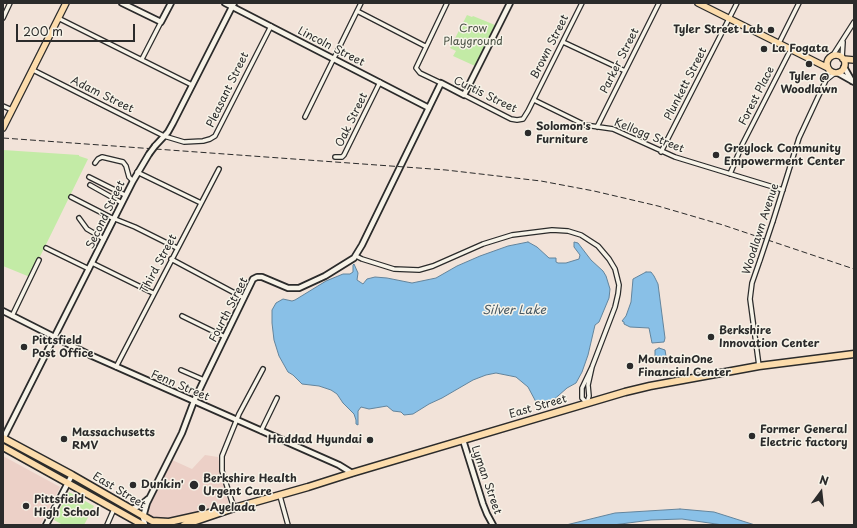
<!DOCTYPE html>
<style>
body{margin:0}
#map{position:relative;width:857px;height:528px;overflow:hidden;background:#f2e3d9;font-family:"Playpen Sans",sans-serif}
canvas{display:block}
.frame{position:absolute;inset:0;border:4px solid #2b2b2b;pointer-events:none}
.north{position:absolute;left:801px;top:472px;width:40px;height:40px;-webkit-text-stroke:3px #f7f3e8;paint-order:stroke;rotate:15deg;font-size:11px;font-weight:700;line-height:16px;text-align:center;color:#2b2b2b}
.north::after{content:'';display:block;margin:auto;width:14px;height:18px;background:#2b2b2b;clip-path:polygon(50% 0,100% 100%,50% 72%,0 100%)}
.scale{position:absolute;left:16px;top:24px;width:119px;height:18px;box-sizing:border-box;border:2px solid #2b2b2b;border-top:0;padding-left:5px;font-size:12px;line-height:14px;white-space:nowrap;color:#2b2b2b;-webkit-text-stroke:3px #f7f3e8;paint-order:stroke}
</style>
<div id="map">
<canvas width="857" height="528"></canvas>
<div class="frame"></div>
<div class="north">N</div>
<div class="scale">200 m</div>
</div>
<script>
const context = document.querySelector('canvas').getContext('2d');
context.lineJoin = 'round';
function paint(path, color) { context.fillStyle = color; context.fill(path, 'evenodd'); }
const shape = rows => new Path2D(rows.map(r => 'M' + r).join(''));
function trace(path, color, width, dash) { context.strokeStyle = color; context.lineWidth = width; context.lineCap = dash ? 'butt' : 'round'; context.setLineDash(dash || []); context.stroke(path); }
function write(font, color, halo, rows, align = 'center') {
  context.font = font + ' "Playpen Sans",sans-serif'; context.lineWidth = 3; context.setLineDash([]); context.textBaseline = 'middle'; context.strokeStyle = halo; context.fillStyle = color; for (const [text, x, y, turn = 0] of rows) {
    context.save(); context.translate(x, y); context.rotate((+turn || 0) * Math.PI / 180); context.textAlign = isNaN(turn) ? turn : align; if (halo) context.strokeText(text, 0, 0); context.fillText(text, 0, 0); context.restore();
  }
}
const built = shape([
 [205,455,218,457,229,506,166,520,152,519,146,514,170,459,192,469],
 [3,456,60,487,40,525,3,525]
]);
const green = shape([
 [467,15,472,17,473,16,495,25,475,66,453,56,456,51,450,48],
 [3,150,79,155,79,156,88,159,30,277,3,266],
 [69,492,94,506,84,525,63,525,54,520]
]);
const water = shape([
 [528,242,537,247,549,258,556,258,556,262,558,263,566,263,579,259,580,255,574,247,574,242,578,243,591,260,603,271,606,276,610,289,609,298,599,322,595,325,588,355,582,372,576,383,567,388,550,403,542,404,536,402,528,387,516,377,496,373,486,375,473,380,442,398,429,404,413,414,404,415,401,412,393,411,387,406,369,409,361,407,358,411,358,425,356,424,356,420,354,414,343,403,337,394,331,390,319,386,302,384,293,375,288,372,279,356,274,340,272,323,272,310,276,303,283,299,292,301,295,300,326,281,343,274,350,274,353,272,353,265,354,264,358,273,357,280,363,284,367,279,375,277,387,278,412,283,436,278,457,266,480,256,508,246,528,242],
 [646,272,651,272,654,276,658,284,665,338,664,342,652,343,649,328,630,327,624,324,624,322,622,321,626,316,631,302,633,279,646,272],
 [659,348,665,350,667,362,666,364,659,361,655,356,655,350,659,348],
 [680,509,714,512,755,525,723,525,682,519,651,520,613,525,566,525,615,513,680,509]
]);
const minor = shape([
 [357,11,425,46],
 [3,18,10,3],
 [58,18,192,85],
 [563,42,625,71],
 [779,43,799,3],
 [833,55,854,22],
 [842,58,843,42],
 [142,59,161,22],
 [33,70,164,136,184,142,203,141,210,139,215,136,271,26],
 [826,80,835,73],
 [441,83,420,73,416,68,447,3],
 [464,95,511,119,517,120,523,119,528,111,582,3],
 [534,100,585,125,613,129,675,157,783,190],
 [3,106,12,110],
 [305,117,361,3],
 [597,127,659,3],
 [661,152,737,3],
 [335,157,342,157,344,155,380,82],
 [95,163,98,159,102,157,123,162,126,166,129,177,133,181],
 [137,172,201,203],
 [730,174,743,143,791,49],
 [89,177,125,195],
 [90,185,122,203],
 [71,197,110,217,135,227,177,248],
 [79,218,87,229,104,239],
 [773,221,799,138,826,80,829,70],
 [46,248,89,269],
 [356,256,362,259,394,269,419,270,433,266,483,244,512,235,552,230,568,231,581,235,598,246,609,259,615,269,619,285,618,294,615,307,592,367,582,388,582,398,587,403,589,396,588,385,592,367],
 [171,259,244,298],
 [92,263,153,293],
 [12,316,39,260],
 [182,316,225,337],
 [759,366,750,299,752,283,760,260],
 [116,367,219,169],
 [181,370,204,380],
 [261,431,277,398],
 [280,496,288,525],
 [234,508,222,471,222,456,239,414,263,369],
 [107,525,114,509]
]);
const tertiary = shape([
 [122,3,161,22,171,3],
 [225,3,429,108],
 [844,67,852,81],
 [838,73,854,82],
 [155,146,168,132,173,123,234,3],
 [3,311,90,355,339,465,352,473],
 [3,439,133,181,149,154],
 [463,440,483,504,487,514,493,525],
 [132,509,141,505,148,499],
 [46,525,72,475],
 [145,525,143,517,147,503,182,433,194,401,204,380,253,279,257,277,262,277,288,288,299,288,325,276,354,258,362,245,441,83,464,95,510,3]
]);
const primary = shape([
 [698,3,828,68],
 '827 64a9 9 0 1 1 18 0a9 9 0 1 1-18 0Z',
 [843,59,854,60],
 [3,128,66,3]
]);
const trunk = shape([
 [3,438,72,475,152,521,169,522,214,512],
 [3,447,143,525],
 [184,525,234,508,308,487,352,473,625,392,650,386,759,366,854,354]
]);
const rail = shape([
 [3,138,446,170,541,181,594,191,658,206,723,225,854,269]
]);
const minorBridge = shape([
 [760,260,773,221]
]);
const tertiaryBridge = shape([
 [149,154,155,146]
]);
const markers = [
 [771,30,4,"#2b2b2b"],
 [764,49,4,"#2b2b2b"],
 [809,64,4,"#2b2b2b"],
 [528,133,4,"#2b2b2b"],
 [716,155,4,"#2b2b2b"],
 [711,337,4,"#2b2b2b"],
 [24,347,4,"#2b2b2b"],
 [630,366,4,"#2b2b2b"],
 [752,436,4,"#2b2b2b"],
 [64,439,4,"#2b2b2b"],
 [370,440,4,"#2b2b2b"],
 [133,485,4,"#2b2b2b"],
 [194,485,5,"#2b2b2b"],
 [26,506,4,"#2b2b2b"],
 [202,508,4,"#2b2b2b"]
];
const parkNames = [
 ["Crow",473,29],
 ["Playground",473,42]
];
const poiNames = [
 ["Tyler Street Lab",763,30,"right"],
 ["La Fogata",772,49],
 ["Tyler @",809,77,"center"],
 ["Woodlawn",809,90,"center"],
 ["Solomon's",536,127],
 ["Furniture",536,140],
 ["Greylock Community",724,149],
 ["Empowerment Center",724,162],
 ["Berkshire",719,331],
 ["Innovation Center",719,344],
 ["Pittsfield",32,341],
 ["Post Office",32,354],
 ["MountainOne",638,360],
 ["Financial Center",638,373],
 ["Former General",760,430],
 ["Electric factory",760,443],
 ["Massachusetts",72,433],
 ["RMV",72,446],
 ["Haddad Hyundai",362,440,"right"],
 ["Berkshire Health",203,479],
 ["Urgent Care",203,492],
 ["Dunkin'",141,485],
 ["Pittsfield",34,500],
 ["High School",34,513],
 ["Ayelada",210,508]
];
const streetNames = [
 ["Lincoln Street",331,47,27],
 ["Brown Street",550,47,-63],
 ["Parker Street",620,61,-63],
 ["Plunkett Street",686,84,-63],
 ["Pleasant Street",228,90,-64],
 ["Adam Street",102,95,26],
 ["Curtis Street",485,95,26],
 ["Forest Place",757,96,-63],
 ["Oak Street",352,120,-64],
 ["Kellogg Street",649,136,22],
 ["Second Street",106,215,-64],
 ["Woodlawn Avenue",761,229,-72],
 ["Third Street",159,264,-62],
 ["Fourth Street",229,310,-63],
 ["Fenn Street",180,386,23],
 ["East Street",538,407,-16],
 ["Lyman Street",486,480,71],
 ["East Street",119,491,31]
];
const waterNames = [
 ["Silver Lake",514,311]
];
paint(built, '#ecd0c7');
paint(green, '#c3eba6');
paint(water, '#89c0e7');
trace(water, '#63849c', 1);
trace(minor, '#2b2b2b', 6);
trace(tertiary, '#2b2b2b', 8);
trace(primary, '#2b2b2b', 8);
trace(trunk, '#2b2b2b', 9);
trace(minor, '#f7f3e8', 3.5);
trace(tertiary, '#f7f3e8', 4.5);
trace(primary, '#fcdcac', 5.5);
trace(trunk, '#fcdcac', 6);
trace(rail, '#2b2b2b', 1, [6, 3]);
trace(minorBridge, '#2b2b2b', 6, []);
trace(tertiaryBridge, '#2b2b2b', 8, []);
trace(minorBridge, '#f7f3e8', 3.5);
trace(tertiaryBridge, '#f7f3e8', 4.5);
for (const [x, y, r, color] of markers) { const dot = new Path2D(); dot.arc(x, y, r, 0, 2 * Math.PI); context.fillStyle = color; context.fill(dot); trace(dot, '#f7f3e8', 1.5); }
write('11px', '#495144', '#f7f3e8', parkNames);
write('bold 11px', '#2b2b2b', '#f7f3e8', poiNames, 'left');
write('11px', '#2b2b2b', '#f7f3e8', streetNames);
write('italic 12px', '#475863', '#f7f3e8', waterNames);
</script>
